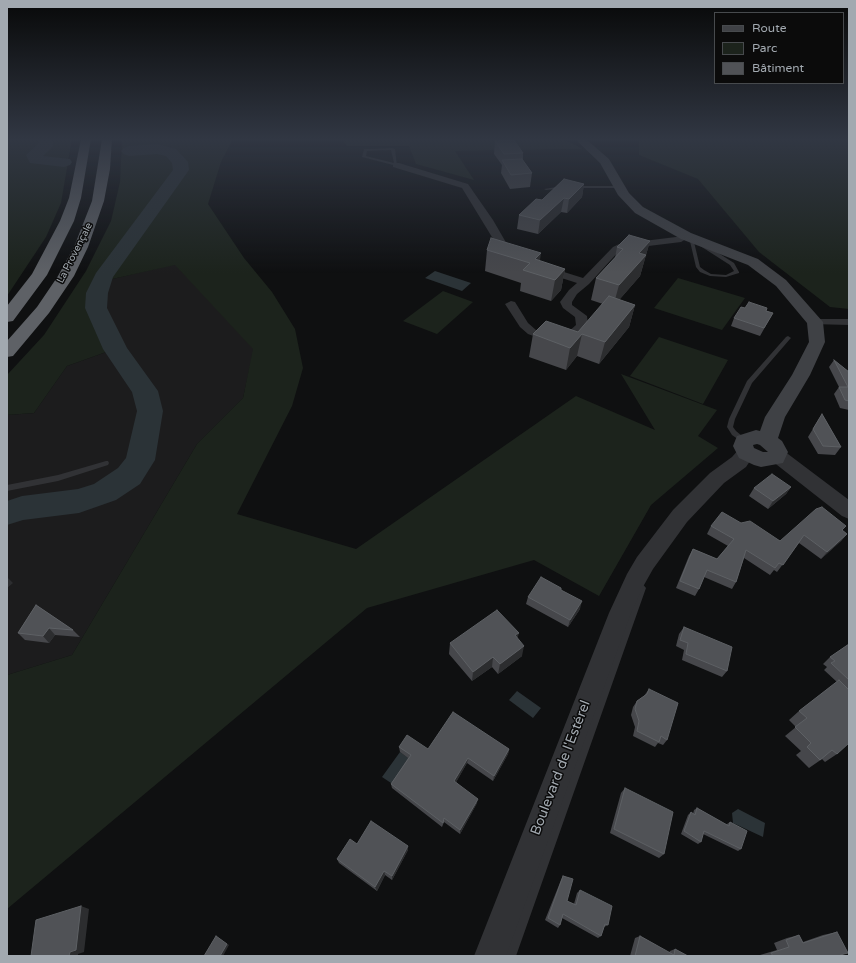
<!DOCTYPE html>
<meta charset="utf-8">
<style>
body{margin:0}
#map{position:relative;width:856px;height:963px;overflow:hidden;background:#0f1011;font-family:"Varela Round",sans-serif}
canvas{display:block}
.frame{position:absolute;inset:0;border:8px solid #a2a9b0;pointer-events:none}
.legend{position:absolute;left:714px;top:12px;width:130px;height:72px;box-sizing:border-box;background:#0b0b0b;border:1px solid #474a4d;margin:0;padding:5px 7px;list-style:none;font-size:12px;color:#a2a9b0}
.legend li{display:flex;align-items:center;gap:8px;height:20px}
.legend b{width:20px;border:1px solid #474a4d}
</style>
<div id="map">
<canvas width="856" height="963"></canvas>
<div class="frame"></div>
<ul class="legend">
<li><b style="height:5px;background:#3f4145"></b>Route</li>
<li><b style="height:11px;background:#1c231c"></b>Parc</li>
<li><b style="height:11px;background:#505256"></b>Bâtiment</li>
</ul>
</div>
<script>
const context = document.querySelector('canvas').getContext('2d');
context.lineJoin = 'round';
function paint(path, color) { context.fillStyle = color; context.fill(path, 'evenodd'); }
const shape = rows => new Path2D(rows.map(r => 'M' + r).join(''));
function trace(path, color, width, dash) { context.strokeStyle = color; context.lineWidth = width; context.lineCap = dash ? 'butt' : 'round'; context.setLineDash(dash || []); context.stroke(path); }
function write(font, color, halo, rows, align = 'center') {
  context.font = font + ' "Varela Round",sans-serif'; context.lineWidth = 3; context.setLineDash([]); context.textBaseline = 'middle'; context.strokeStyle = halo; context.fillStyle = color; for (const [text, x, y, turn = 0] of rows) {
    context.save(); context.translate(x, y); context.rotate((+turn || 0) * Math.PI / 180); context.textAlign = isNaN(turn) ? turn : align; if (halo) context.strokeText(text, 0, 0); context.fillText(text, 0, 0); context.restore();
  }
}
const built = shape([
 [175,264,254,349,243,398,197,444,72,655,7,675,7,415,34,413,67,366,109,351,98,298,108,280]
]);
const green = shape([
 [7,139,72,139,61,203,46,237,7,296],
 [122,139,233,139,221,162,208,204,244,258,272,292,295,329,303,368,292,406,237,514,356,549,576,396,655,430,621,374,717,410,698,436,718,448,651,505,599,596,534,560,367,608,7,909,7,675,72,655,197,444,243,398,253,349,175,265,108,280,98,298,109,351,67,366,34,413,7,415,7,375,44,335,86,271,111,221,120,182],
 [342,139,563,139,583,149,455,151,474,180,416,164,409,146,347,146],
 [639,139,849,139,849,309,830,307,759,252,698,179,639,155],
 [678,278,745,298,722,330,654,308],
 [443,291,473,302,437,334,403,321],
 [659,337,728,360,703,404,630,376]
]);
const water = shape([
 [435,271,471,283,462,291,425,278],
 [517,691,541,708,533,718,509,700],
 [400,752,411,760,394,785,382,777],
 [738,809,765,823,763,837,733,823,732,813]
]);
const river = shape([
 [39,139,53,139,53,146,43,156,70,159,72,162,70,165,64,167,30,163,26,155,38,144,39,139],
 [157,144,176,149,188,162,189,170,113,277,108,293,107,308,127,348,158,391,163,411,155,460,140,484,116,500,79,513,23,520,7,525,7,501,22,496,78,489,94,484,118,468,126,458,137,411,132,392,103,349,85,308,86,293,96,273,173,170,172,163,166,156,157,154,129,156,124,154,121,151,124,148,129,146,157,144]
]);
const service = shape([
 [393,148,395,149,397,166,362,157,364,149,393,148],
 [391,150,394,163,366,156,367,151,391,150],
 [563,186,565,187,564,188,546,190,544,189,563,186],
 [575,186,619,186,621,187,619,188,576,188,574,187,575,186],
 [689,237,693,237,734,263,739,272,739,273,726,277,710,276,700,272,696,267,689,237],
 [694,242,730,265,734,271,726,275,711,274,704,270,700,267,694,242],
 [788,336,791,338,790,339,752,383,735,419,733,427,736,431,747,440,746,442,742,442,732,435,727,427,729,419,747,381,786,337,788,336],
 [106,461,108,461,109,463,108,465,58,481,7,491,7,485,58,475,106,461],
 [638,581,641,582,646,588,516,956,504,956,638,589,634,584,635,582,638,581]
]);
const minor = shape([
 [393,163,399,163,468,184,493,220,515,258,514,260,506,260,462,188,393,167,393,163],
 [686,233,691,236,681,242,624,249,619,251,589,284,577,294,572,302,572,305,587,316,588,326,575,339,558,345,528,334,520,327,505,304,511,301,515,302,528,323,536,330,558,337,567,333,576,325,575,317,563,308,560,302,569,290,577,283,540,271,539,269,540,267,548,267,583,278,613,247,619,244,676,237,686,233],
 [815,319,849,319,849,325,811,324,809,322,811,320,815,319]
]);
const tertiary = shape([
 [746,447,752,448,755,453,752,458,746,467,724,483,687,522,653,569,644,585,631,613,506,956,474,956,609,613,627,574,637,557,673,510,710,473,732,457,740,448,746,447],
 [778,449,784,451,849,500,849,519,842,516,772,461,769,456,772,451,778,449]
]);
const secondary = shape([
 [575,139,586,139,609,159,629,193,643,207,691,233,758,259,786,280,823,322,825,342,810,375,785,417,778,438,782,441,788,452,783,463,761,467,754,465,739,458,733,446,737,436,756,430,760,431,765,417,792,375,809,342,807,323,776,286,748,265,681,239,635,213,618,195,600,163,575,139],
 [757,444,760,445,768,452,763,452,754,448,753,445,757,444]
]);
const motorway = shape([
 [81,139,91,139,81,198,74,221,47,275,13,321,7,322,7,306,32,274,60,221,69,198,81,139],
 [102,139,112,139,110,169,104,201,88,247,74,276,49,313,13,356,7,357,7,341,37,307,58,276,74,247,92,201,102,139]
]);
const wall = shape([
 [495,141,523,153,523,160,532,173,530,187,510,189,501,173,502,165,494,154],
 [584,184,582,197,567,213,561,212,538,234,517,229,519,215,542,200],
 [650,241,640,276,619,300,635,305,629,327,599,364,577,356,566,370,529,357,533,334,578,332,603,304,591,300,596,278,615,258,617,247],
 [487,250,540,261,565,269,561,290,551,301,520,291,521,283,485,271],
 [745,308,766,311,773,313,760,336,731,326,734,318],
 [834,360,849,372,849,410,840,408,834,394,839,387,829,367],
 [822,414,841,447,835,455,818,454,808,437],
 [791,487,786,494,768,509,749,496,754,488],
 [741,523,780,541,846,526,842,530,847,534,841,541,821,559,799,543,777,572,774,570,770,575,744,558,736,582,732,589,704,577,699,589,695,596,676,588,689,556,693,549,717,559,728,546,707,534,711,526],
 [528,597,580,609,568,627,526,604],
 [36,605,73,630,80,637,55,635,49,643,25,640,18,633],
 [684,627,727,671,722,677,682,660,684,650,676,646,679,634],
 [517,638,522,656,498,674,492,667,472,681,449,654,450,643],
 [849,644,849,689,837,754,825,762,822,759,809,768,796,755,801,751,785,736,796,727,789,720,799,711,837,682,824,670,827,667,823,664,830,657],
 [649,689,667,740,663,745,658,743,655,747,633,736,635,727,631,715,633,707,637,701,644,696],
 [399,747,428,749,509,749,508,754,493,781,467,763,456,782,477,803,460,834,444,822,442,827,392,788,391,784,408,758,400,752],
 [625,788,664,854,659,858,610,833,621,793],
 [697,808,727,825,727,824,730,822,741,849,738,851,703,834,701,842,698,844,681,834,688,815,691,812,693,814,694,810],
 [357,844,408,850,392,880,385,875,377,891,339,863,337,859],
 [563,876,567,901,574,904,577,893,580,890,608,925,604,927,601,936,598,938,562,918,560,925,558,928,545,920,561,880],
 [837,932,840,956,760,956,760,955,777,950,774,943,787,938,799,935,803,942,823,935],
 [640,936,669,953,670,951,675,949,688,956,630,956,635,938]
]);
const shadedWall = shape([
 [584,184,582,197,567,213,569,199],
 [564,198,561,212,538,234,540,220],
 [650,241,640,276,613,307,619,285,639,253],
 [541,253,538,274,535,259],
 [565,269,561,290,551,301,555,280],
 [635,305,629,327,599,364,605,342],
 [582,334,577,356,566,370,570,348],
 [791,487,786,494,768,509,773,501],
 [847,534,841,541,821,559,827,552],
 [7,577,13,583,7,588],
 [582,601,580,609,568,627,570,620],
 [49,628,55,635,49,643,43,636],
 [519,633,516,643,515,635],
 [524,646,522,656,498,674,500,664],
 [493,657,492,667,472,681,473,672],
 [509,749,508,754,493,781,494,776],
 [468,758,467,763,454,786,454,781],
 [478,799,477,803,460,834,460,830],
 [408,846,408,850,392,880,392,876],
 [384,871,385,875,377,891,375,887],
 [81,906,89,909,84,952,78,954,78,956,69,956],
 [216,936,229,945,223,956,220,956]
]);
const building = shape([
 [514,140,523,153,504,154,495,141,514,140],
 [522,159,532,173,511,175,502,160,522,159],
 [564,179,584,184,569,199,564,198,540,220,519,215,536,199,542,200,564,179],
 [629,235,650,241,639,253,646,255,619,285,596,278,623,249,617,247,629,235],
 [491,238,541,253,535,259,565,269,555,280,523,270,530,263,487,250,491,238],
 [609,296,635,305,605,342,582,334,570,348,533,334,546,321,578,332,609,296],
 [749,302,767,308,766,311,773,313,764,328,734,318,741,307,745,308,749,302],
 [834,360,849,372,849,401,845,400,839,387,848,387,834,360],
 [822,414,841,447,823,446,813,429,822,414],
 [772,474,791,487,773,501,754,488,772,474],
 [822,507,846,526,842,530,847,534,827,552,804,535,783,565,779,563,775,568,746,550,736,582,707,570,699,589,680,581,693,549,717,559,734,539,711,526,722,512,741,523,750,521,780,541,816,509,822,507],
 [541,577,561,588,561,590,582,601,570,620,528,597,541,577],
 [36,605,73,630,49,628,43,636,18,633,36,605],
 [497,610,519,633,515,635,524,646,500,664,493,657,473,672,450,643,497,610],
 [684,627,732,647,727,671,686,654,688,643,680,640,684,627],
 [849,644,849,680,831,663,835,661,830,657,849,644],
 [839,680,849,690,849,743,837,754,832,750,820,760,807,747,811,743,795,727,807,718,799,711,839,680],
 [649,689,678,703,667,740,661,736,659,742,637,731,639,721,635,709,637,701,647,694,649,689],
 [453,712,509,749,494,776,468,758,454,781,478,799,460,830,444,818,443,823,391,784,411,755,399,747,407,735,428,749,453,712],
 [625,788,673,812,664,854,614,829,625,788],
 [697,808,729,826,730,822,747,831,741,849,704,831,701,842,684,831,691,812,695,815,697,808],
 [371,821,408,846,392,876,384,871,375,887,337,859,350,839,357,844,371,821],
 [563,876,573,879,567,901,576,905,580,890,612,906,608,925,605,924,601,936,563,914,560,925,548,918,563,876],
 [81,906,76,950,70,952,69,956,31,956,36,920,81,906],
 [837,932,848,953,840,955,840,956,773,956,771,953,789,947,786,940,799,935,803,943,837,932],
 [216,936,227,944,220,956,204,956,216,936],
 [640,936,674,955,675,949,688,956,635,956,640,936]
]);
const farStreetnames = [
 ["La Provençale",75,253,-63]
];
const nearStreetnames = [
 ["Boulevard de l'Estérel",561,768,-69]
];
paint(built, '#1c1c1d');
paint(green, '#1c231c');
paint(water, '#2b3337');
paint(river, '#2b3337');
paint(service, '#313235');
paint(minor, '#313235');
paint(tertiary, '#313235');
paint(secondary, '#3f4145');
paint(motorway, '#5e6166');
paint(wall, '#46474b');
paint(shadedWall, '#2c2d2f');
paint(building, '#505256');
trace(building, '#5d6064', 1);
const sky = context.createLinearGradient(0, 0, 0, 273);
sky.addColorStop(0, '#080909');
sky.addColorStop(0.51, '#313743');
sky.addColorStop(1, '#31374300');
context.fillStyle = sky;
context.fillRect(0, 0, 856, 273);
write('10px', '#a2a9b0', '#0b0b0b', farStreetnames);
write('14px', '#a2a9b0', '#0b0b0b', nearStreetnames);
</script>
